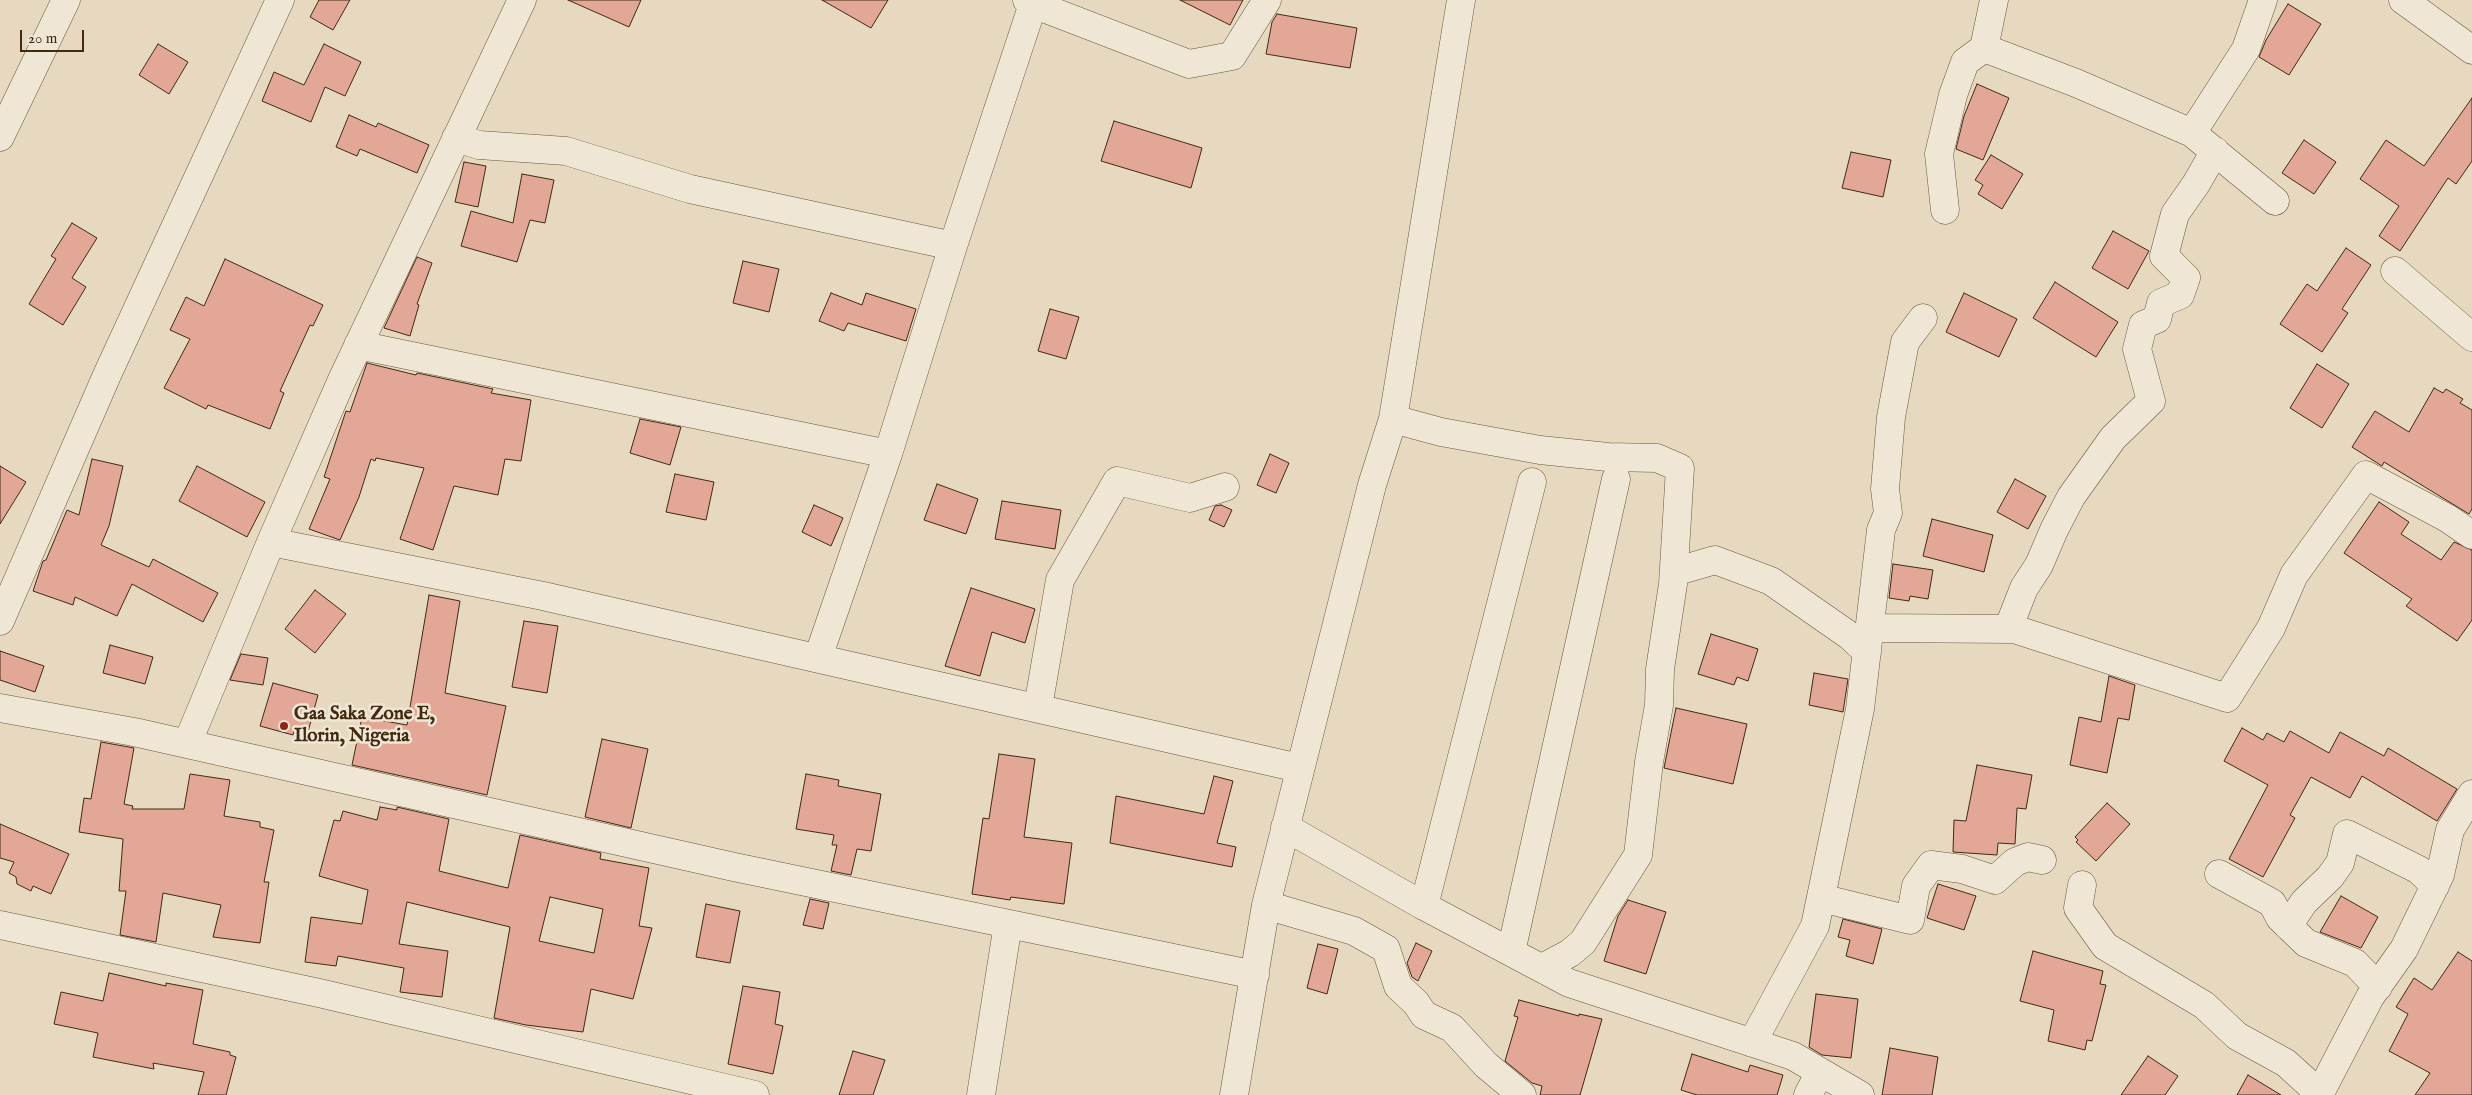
<!DOCTYPE html>
<style>
body{margin:0}
#map{position:relative;width:2472px;height:1095px;overflow:hidden;background:#e6d9c0;font-family:"IM FELL English",serif}
canvas{display:block}
.scale{position:absolute;left:20px;top:30px;width:64px;height:22px;box-sizing:border-box;border:2px solid #412a10;border-top:0;padding-left:6px;font-size:15px;line-height:18px;white-space:nowrap;color:#412a10;-webkit-text-stroke:4px #efe6d6;paint-order:stroke}
</style>
<div id="map">
<canvas width="2472" height="1095"></canvas>
<div class="scale">20 m</div>
</div>
<script>
const context = document.querySelector('canvas').getContext('2d');
context.lineJoin = 'round';
function paint(path, color) { context.fillStyle = color; context.fill(path, 'evenodd'); }
const shape = rows => new Path2D(rows.map(r => 'M' + r).join(''));
function trace(path, color, width, dash) { context.strokeStyle = color; context.lineWidth = width; context.lineCap = dash ? 'butt' : 'round'; context.setLineDash(dash || []); context.stroke(path); }
function write(font, color, halo, rows, align = 'center') {
  context.font = font + ' "IM FELL English",serif'; context.lineWidth = 5; context.setLineDash([]); context.textBaseline = 'middle'; context.strokeStyle = halo; context.fillStyle = color; for (const [text, x, y, turn = 0] of rows) {
    context.save(); context.translate(x, y); context.rotate((+turn || 0) * Math.PI / 180); context.textAlign = isNaN(turn) ? turn : align; if (halo) context.strokeText(text, 0, 0); context.fillText(text, 0, 0); context.restore();
  }
}
const building = shape([
 [319,0,350,0,333,30,310,17,319,0],
 [568,0,641,0,629,27,568,0],
 [822,0,888,0,871,28,822,0],
 [1180,0,1243,0,1230,25,1180,0],
 [2288,4,2321,24,2289,75,2259,57,2266,40,2288,4],
 [1277,14,1357,28,1350,68,1266,54,1272,22,1277,14],
 [158,44,188,62,169,94,139,75,158,44],
 [324,44,361,62,345,96,325,87,311,122,262,101,274,72,304,85,324,44],
 [1977,84,2009,98,1983,160,1956,149,1964,116,1977,84],
 [2472,98,2472,161,2456,184,2448,178,2400,251,2379,236,2399,206,2360,179,2386,140,2424,166,2472,98],
 [349,115,376,127,378,123,429,145,417,173,360,149,357,156,336,147,349,115],
 [1114,121,1202,148,1191,188,1101,161,1114,121],
 [2304,140,2336,162,2314,194,2282,173,2304,140],
 [1851,152,1891,160,1883,197,1842,188,1851,152],
 [1991,155,2023,174,2002,209,1978,194,1983,185,1975,180,1991,155],
 [464,162,486,166,478,207,455,202,464,162],
 [522,174,554,180,545,223,530,220,517,262,461,246,471,211,513,223,522,174],
 [72,223,97,238,72,278,86,287,63,325,29,304,56,259,51,256,72,223],
 [2113,231,2149,251,2128,289,2092,268,2113,231],
 [2346,248,2371,265,2342,309,2348,313,2322,352,2280,324,2307,284,2317,291,2346,248],
 [417,257,432,263,417,304,419,305,410,336,384,328,417,257],
 [225,259,323,305,313,326,310,325,280,391,284,393,270,429,208,405,206,409,164,388,190,339,170,330,186,297,204,306,225,259],
 [743,261,779,269,769,312,733,303,743,261],
 [2055,282,2118,322,2096,357,2033,318,2055,282],
 [831,293,862,305,866,293,916,309,906,341,848,323,844,331,819,321,831,293],
 [1964,293,2017,319,1999,357,1946,332,1964,293],
 [1050,309,1079,317,1066,359,1038,351,1050,309],
 [367,363,416,375,417,373,493,389,491,393,531,400,521,461,505,459,498,495,454,486,433,550,400,539,424,468,376,458,375,461,371,459,359,497,340,540,309,529,330,479,324,477,346,411,350,412,367,363],
 [2317,364,2349,384,2322,428,2290,408,2317,364],
 [2434,388,2443,393,2446,389,2463,399,2460,403,2472,410,2472,509,2469,514,2384,462,2382,466,2352,447,2375,411,2409,432,2434,388],
 [640,419,681,427,670,465,630,453,640,419],
 [1270,454,1289,463,1276,493,1257,485,1270,454],
 [92,459,123,466,109,526,101,545,149,567,153,559,218,593,203,622,132,584,117,616,75,597,73,605,33,591,43,561,46,560,67,510,79,515,92,459],
 [0,466,26,482,0,524,0,466],
 [197,466,265,502,247,537,179,501,197,466],
 [675,474,714,482,706,520,666,512,675,474],
 [2015,479,2046,496,2028,529,1997,512,2015,479],
 [937,484,978,499,966,534,924,520,937,484],
 [1002,501,1061,510,1055,549,995,539,1002,501],
 [2379,502,2409,522,2401,534,2441,560,2454,542,2472,550,2472,620,2457,641,2406,606,2412,599,2344,553,2379,502],
 [814,505,843,518,831,546,802,532,814,505],
 [1221,505,1232,510,1224,527,1209,520,1215,506,1221,505],
 [1932,519,1993,535,1984,572,1923,556,1932,519],
 [1893,564,1933,570,1928,599,1910,596,1909,601,1889,598,1893,564],
 [971,588,1035,609,1025,643,992,632,980,676,945,666,971,588],
 [315,590,346,614,315,653,285,629,315,590],
 [429,595,460,601,445,693,506,706,487,795,352,765,362,717,407,725,429,595],
 [524,621,558,626,547,693,512,687,524,621],
 [1711,634,1758,649,1748,681,1737,677,1734,685,1698,674,1711,634],
 [110,645,153,657,145,684,103,673,110,645],
 [0,651,44,666,35,692,0,680,0,651],
 [241,654,268,658,263,685,230,680,241,654],
 [1814,673,1848,679,1843,712,1809,705,1814,673],
 [2109,676,2135,685,2129,720,2118,718,2107,773,2070,765,2079,717,2101,722,2109,676],
 [273,683,318,695,308,732,295,728,293,735,260,726,273,683],
 [1676,708,1747,724,1733,784,1664,768,1676,708],
 [2242,728,2263,740,2267,733,2284,742,2290,731,2329,753,2340,732,2384,756,2388,748,2457,789,2437,821,2362,776,2350,798,2311,777,2290,815,2295,818,2263,877,2229,859,2268,785,2224,761,2242,728],
 [602,739,648,749,631,828,585,817,602,739],
 [101,742,134,748,124,804,133,806,132,809,184,809,190,774,230,780,224,816,260,822,260,827,274,830,264,882,269,882,260,943,213,937,221,905,163,893,156,942,120,935,126,891,119,891,123,839,79,832,84,798,91,799,101,742],
 [999,754,1035,759,1024,837,1072,843,1064,904,1011,897,1010,900,972,894,983,818,989,819,999,754],
 [1977,765,2032,775,2026,809,2017,808,2015,844,1998,843,1997,855,1953,852,1954,820,1966,821,1977,765],
 [806,774,839,780,838,786,881,794,871,851,857,849,851,875,831,871,837,845,832,845,834,835,796,829,806,774],
 [1214,776,1233,781,1217,843,1236,847,1232,867,1110,843,1116,796,1204,814,1214,776],
 [2107,803,2130,824,2096,861,2076,842,2078,840,2075,837,2107,803],
 [380,807,397,810,397,807,449,819,439,871,499,886,508,888,520,835,601,853,600,859,649,868,639,926,652,928,633,999,591,989,583,1032,526,1025,494,1018,510,927,407,902,399,944,448,951,442,997,400,992,404,968,338,956,336,966,305,962,311,917,362,924,368,890,319,876,334,820,340,821,343,811,377,820,380,807],
 [550,897,603,909,594,953,539,941,550,897],
 [0,824,69,854,51,894,33,886,31,891,17,884,16,877,9,873,14,862,0,858,0,824],
 [1938,884,1976,896,1964,930,1927,918,1938,884],
 [2341,896,2378,917,2361,948,2320,932,2341,896],
 [810,899,829,903,823,929,803,925,810,899],
 [1628,900,1666,912,1646,974,1604,961,1618,916,1628,900],
 [706,904,740,911,730,963,696,957,706,904],
 [1843,919,1882,929,1873,964,1846,956,1850,940,1838,937,1843,919],
 [1416,943,1432,951,1418,981,1412,977,1407,963,1416,943],
 [1318,944,1338,949,1327,994,1307,988,1318,944],
 [2033,951,2103,971,2100,984,2106,985,2092,1041,2087,1040,2085,1050,2048,1041,2054,1010,2020,1001,2033,951],
 [2458,952,2472,961,2472,1095,2415,1095,2430,1073,2389,1051,2408,1014,2396,1007,2414,978,2432,990,2458,952],
 [109,973,166,986,166,983,203,990,193,1044,230,1052,230,1055,236,1057,226,1095,198,1095,204,1072,153,1063,154,1069,93,1057,98,1033,54,1024,61,992,103,1001,109,973],
 [743,986,780,992,775,1024,783,1026,773,1074,728,1064,743,986],
 [1816,994,1858,999,1851,1058,1822,1055,1809,1047,1816,994],
 [1519,1000,1579,1016,1579,1014,1602,1019,1580,1095,1540,1095,1542,1086,1532,1083,1505,1061,1518,1017,1514,1016,1519,1000],
 [1890,1048,1938,1057,1932,1095,1882,1095,1890,1048],
 [853,1051,885,1060,873,1095,839,1095,853,1051],
 [1692,1054,1748,1072,1750,1065,1783,1075,1777,1095,1697,1095,1681,1090,1692,1054],
 [2148,1056,2178,1076,2165,1095,2121,1095,2148,1056],
 [2248,1075,2281,1095,2237,1095,2248,1075]
]);
const minor = shape([
 [1994,0,1984,48,2076,83,2192,133],
 [2263,0,2246,49,2192,133,2275,201],
 [2403,0,2472,50],
 [1033,4,1189,64,1232,56,1267,0],
 [0,137,66,0],
 [456,138,479,145,566,151,690,189,953,246],
 [1945,210,1939,154,1953,95,1965,62,1984,48],
 [2395,271,2472,337],
 [358,345,888,454],
 [1393,419,1441,432,1540,450,1608,457,1657,458,1680,468,1673,584,1660,669,1659,705,1649,762,1638,855,1583,942,1570,953,1542,968],
 [271,542,543,596,1299,768],
 [1674,572,1715,560,1771,581,1850,636,1867,652],
 [0,621,107,375,280,0],
 [1869,628,2014,629,2227,698,2271,628,2294,575,2366,475,2447,518,2472,535],
 [2008,629,2024,588,2039,565,2054,530,2071,497,2113,438,2151,401,2137,349,2143,325,2157,319,2161,303,2180,295,2186,278,2164,256,2175,214,2196,184,2215,151],
 [820,658,822,646,888,454,953,246,1033,4,1027,0],
 [1038,707,1060,580,1117,481,1190,498,1225,487],
 [0,708,134,732,734,867,1255,975],
 [187,744,271,542,341,382,522,0],
 [1285,827,1424,906,1569,983,1793,1056,1860,1095],
 [2219,874,2272,903,2280,918,2306,943,2355,963,2378,987],
 [2082,885,2078,908,2105,946,2204,1005,2237,1036,2286,1063,2320,1094],
 [1821,898,1910,920,1916,886,1931,865,1962,869,1995,880,2015,862,2028,857,2042,860],
 [1266,905,1354,931,1386,949,1398,986,1416,1003,1424,1015,1452,1028,1486,1065,1522,1095],
 [1424,906,1532,482],
 [0,925,319,993,755,1095],
 [2288,926,2304,902,2330,877,2340,863,2347,834,2419,870,2435,886],
 [1511,952,1616,479],
 [1752,1043,1815,926,1860,709,1881,530,1888,513,1885,489,1891,417,1905,342,1923,318],
 [981,1095,1008,924],
 [1234,1095,1266,905,1372,485,1393,419,1461,0],
 [1808,1095,1820,1072],
 [2319,1095,2370,997,2404,949,2440,875,2450,830,2472,794]
]);
const markers = [
 [284,726,5,"#8f2418"]
];
const poiNames = [
 ["Gaa Saka Zone E,",294,715],
 ["Ilorin, Nigeria",294,737]
];
paint(building, '#e2a797');
trace(building, '#412a10', 1);
trace(minor, '#6a563c', 29);
trace(minor, '#efe6d6', 28);
for (const [x, y, r, color] of markers) { const dot = new Path2D(); dot.arc(x, y, r, 0, 2 * Math.PI); context.fillStyle = color; context.fill(dot); trace(dot, '#efe6d6', 2); }
write('bold 19px', '#412a10', '#efe6d6', poiNames, 'left');
</script>
